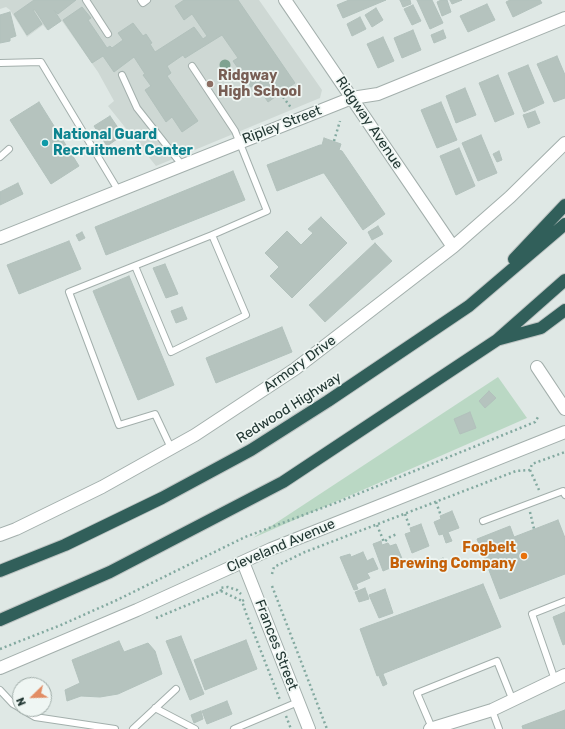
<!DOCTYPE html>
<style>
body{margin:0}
#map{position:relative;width:565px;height:729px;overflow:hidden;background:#dfe8e5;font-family:Rubik,sans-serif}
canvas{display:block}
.north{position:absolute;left:12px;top:677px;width:40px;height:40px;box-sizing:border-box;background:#eff6f3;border:1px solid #9daaa6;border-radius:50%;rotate:247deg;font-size:11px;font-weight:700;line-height:16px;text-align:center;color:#223733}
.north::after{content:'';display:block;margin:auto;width:14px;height:18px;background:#e28d64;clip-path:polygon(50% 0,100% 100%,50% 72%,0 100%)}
</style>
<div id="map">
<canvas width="565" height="729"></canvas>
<div class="north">N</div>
</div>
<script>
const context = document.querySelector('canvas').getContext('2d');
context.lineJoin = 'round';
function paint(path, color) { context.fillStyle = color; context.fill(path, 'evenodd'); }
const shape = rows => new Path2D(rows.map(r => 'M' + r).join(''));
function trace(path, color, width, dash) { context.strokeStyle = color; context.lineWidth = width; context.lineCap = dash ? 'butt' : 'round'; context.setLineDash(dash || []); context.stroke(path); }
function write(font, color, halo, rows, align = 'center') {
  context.font = font + ' Rubik,sans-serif'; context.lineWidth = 3.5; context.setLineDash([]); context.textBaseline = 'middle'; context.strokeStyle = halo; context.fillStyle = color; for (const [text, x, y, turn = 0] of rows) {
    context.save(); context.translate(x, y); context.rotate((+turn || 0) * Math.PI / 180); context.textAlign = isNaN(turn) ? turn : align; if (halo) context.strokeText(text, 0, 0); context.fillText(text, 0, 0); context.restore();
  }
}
const built = shape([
 [0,0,259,0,322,90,320,98,156,166,108,106,114,101,98,72,62,21,47,30,43,25,27,37,10,10,6,7,0,9]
]);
const green = shape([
 [498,377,527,418,253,538]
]);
const building = shape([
 [34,0,76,0,58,14,54,10,61,21,48,30,35,10,33,10,42,24,27,35,14,14,34,0],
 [184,0,238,0,295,83,268,102,256,84,251,87,233,61,238,58,222,35,185,58,183,55,167,66,171,73,167,76,198,121,182,132,172,117,166,122,145,90,151,86,143,75,145,74,134,57,114,72,103,56,92,63,63,20,82,7,91,18,88,20,107,48,110,46,112,48,123,40,118,33,133,23,143,36,146,34,152,43,150,44,155,52,194,27,203,39,207,36,192,14,184,20,175,6,184,0],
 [349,0,386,0,343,18,337,5,349,0],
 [400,0,410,0,411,4,403,7,400,0],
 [417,0,432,0,443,23,430,29,417,0],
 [441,0,447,0,451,12,442,16,437,2,441,0],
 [450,0,462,0,452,4,450,0],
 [510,0,540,0,542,3,513,17,506,2,510,0],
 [487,4,495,20,468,32,460,16,487,4],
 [413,5,421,21,412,25,404,9,413,5],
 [376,8,383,20,372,27,365,15,376,8],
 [10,12,16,36,10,38,10,41,0,43,0,15,10,12],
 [360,17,366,29,352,36,347,24,360,17],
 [413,30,421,50,402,58,394,38,413,30],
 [443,30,446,38,434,43,431,35,443,30],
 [383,37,394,61,378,68,367,44,383,37],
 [557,56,565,75,565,98,554,102,537,64,557,56],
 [528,65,544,103,524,112,508,73,528,65],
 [498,75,514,114,495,122,479,83,498,75],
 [465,88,476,115,456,123,446,96,465,88],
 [39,102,79,166,51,184,10,120,39,102],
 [441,102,457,140,437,148,421,110,441,102],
 [535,111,540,123,528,128,523,115,535,111],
 [110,116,123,135,107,146,94,126,110,116],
 [481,135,497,173,478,181,462,143,481,135],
 [324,138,341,144,339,150,342,151,385,214,363,230,324,173,323,173,277,191,267,165,320,145,322,145,324,138],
 [459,148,475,186,456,195,440,156,459,148],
 [499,151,502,160,497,162,493,154,499,151],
 [233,171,245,200,106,255,95,227,233,171],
 [18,183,23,194,0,205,0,192,18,183],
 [321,217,347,243,292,298,270,276,279,267,265,253,287,231,301,245,313,233,308,229,321,217],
 [378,226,383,234,372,240,368,232,378,226],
 [82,232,85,238,79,241,76,235,82,232],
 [69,241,81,269,19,294,7,265,69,241],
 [375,243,392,261,325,322,309,305,375,243],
 [165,264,178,294,166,298,153,268,165,264],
 [129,276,174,385,138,400,93,291,129,276],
 [182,307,187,319,176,323,171,311,182,307],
 [282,327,292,352,216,383,206,358,282,327],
 [489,391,496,398,485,408,479,401,489,391],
 [470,412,476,428,460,434,454,419,470,412],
 [452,511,459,528,448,532,452,541,446,543,443,534,439,535,434,522,441,519,440,516,452,511],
 [558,520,565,538,565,574,500,599,477,539,510,526,514,537,558,520],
 [421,524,429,546,412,553,405,534,411,532,410,528,421,524],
 [381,541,382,545,388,543,390,546,396,544,403,561,394,564,395,566,383,571,373,544,381,541],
 [363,552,367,561,373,558,378,569,367,573,370,578,356,584,358,589,354,590,340,557,350,554,351,557,363,552],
 [443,558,447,568,441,571,437,561,443,558],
 [483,584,501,627,377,676,360,629,483,584],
 [365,588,369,599,359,602,355,592,365,588],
 [385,589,393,613,379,618,369,595,385,589],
 [565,612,565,644,563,645,553,617,565,612],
 [181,636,204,694,190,700,166,641,181,636],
 [246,640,257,669,205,690,194,660,246,640],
 [119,641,124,652,148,643,155,651,162,674,118,694,100,697,81,696,67,701,65,690,80,683,72,660,119,641],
 [383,674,387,684,383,686,379,676,383,674],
 [227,701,232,714,207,724,202,711,227,701],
 [565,710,565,729,523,729,522,726,565,710],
 [201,711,203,719,194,723,191,715,201,711]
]);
const path = shape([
 [280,93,292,109],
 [334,141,340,121],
 [530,470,539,490],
 [436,502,441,516],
 [530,512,534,529],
 [405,514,410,528],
 [377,525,384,542,390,537,397,534],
 [272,574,274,567,305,552,516,471,530,470,532,464,565,452],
 [272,586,327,729],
 [221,591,242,601],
 [244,600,242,601,246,613,280,700],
 [156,618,221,591,220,588,228,587,237,590,241,594],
 [0,649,61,625,117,600,245,537,338,502,535,422,538,417],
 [286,716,291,729]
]);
const service = shape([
 [86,0,108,34],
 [141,0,143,3,147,0],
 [0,63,41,62,118,190],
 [192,66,235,131,267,211,212,235],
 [122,75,137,108,182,165],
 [0,157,9,149],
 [135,266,171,352,246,315,212,235,69,292,119,425,155,414,171,448],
 [483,521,563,491,565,495],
 [555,680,532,614,565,601],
 [0,690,13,704,20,708],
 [155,708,195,729],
 [21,709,35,717,115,729],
 [492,710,499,729],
 [432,728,417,693,497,661,513,701],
 [133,729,176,689],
 [234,729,298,702]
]);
const minor = shape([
 [285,0,453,247],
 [0,238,352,98,378,94,565,18],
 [537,367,565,409],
 [0,535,16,529,102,487,195,435,295,369,453,247,510,197,565,143],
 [430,729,492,710,565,675]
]);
const tertiary = shape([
 [243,562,309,729],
 [0,668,137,610,271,549,565,432]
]);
const motorway = shape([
 [514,259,565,205],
 [500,339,541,328,565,310],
 [0,571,65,545,162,498,251,450,328,401,469,306,565,224],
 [0,620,110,572,283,482,497,340,565,280]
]);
const trees = [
 [225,65]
];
const markers = [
 [210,84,4,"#8d6e63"],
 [45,143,4,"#0f9aa8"],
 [524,556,4,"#e8710a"]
];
const educationNames = [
 ["Ridgway",218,76],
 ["High School",218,92]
];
const streetNames = [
 ["Ridgway Avenue",369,123,56],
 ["Ripley Street",282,125,-21],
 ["Armory Drive",300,364,-36],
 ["Redwood Highway",289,408,-32],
 ["Cleveland Avenue",281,546,-23],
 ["Frances Street",276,645,69]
];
const cultureNames = [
 ["National Guard",53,135],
 ["Recruitment Center",53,151]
];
const foodNames = [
 ["Fogbelt",516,548],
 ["Brewing Company",516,564]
];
paint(built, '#ced8d4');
paint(green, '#bad8c4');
paint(building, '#b5c3be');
trace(building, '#b2c1bc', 1);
trace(service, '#a3afac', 8);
trace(minor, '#a3afac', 14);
trace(tertiary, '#a3afac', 14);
trace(motorway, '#bdc3c2', 14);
trace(path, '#83a9a0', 2.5, [2, 3]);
trace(service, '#fff', 6);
trace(minor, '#fff', 12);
trace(tertiary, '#fff', 12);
trace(motorway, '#315f5a', 12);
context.fillStyle = '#7fa290';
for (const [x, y] of trees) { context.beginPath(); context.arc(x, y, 5.5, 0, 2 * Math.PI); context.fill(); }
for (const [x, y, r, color] of markers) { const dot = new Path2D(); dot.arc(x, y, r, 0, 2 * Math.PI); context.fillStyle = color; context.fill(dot); trace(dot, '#eff6f3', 1.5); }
write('bold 14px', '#785e54', '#eff6f3', educationNames, 'left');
write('14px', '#223733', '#eff6f3', streetNames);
write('bold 14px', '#0d838f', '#eff6f3', cultureNames, 'left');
write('bold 14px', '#c56008', '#eff6f3', foodNames, 'right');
</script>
